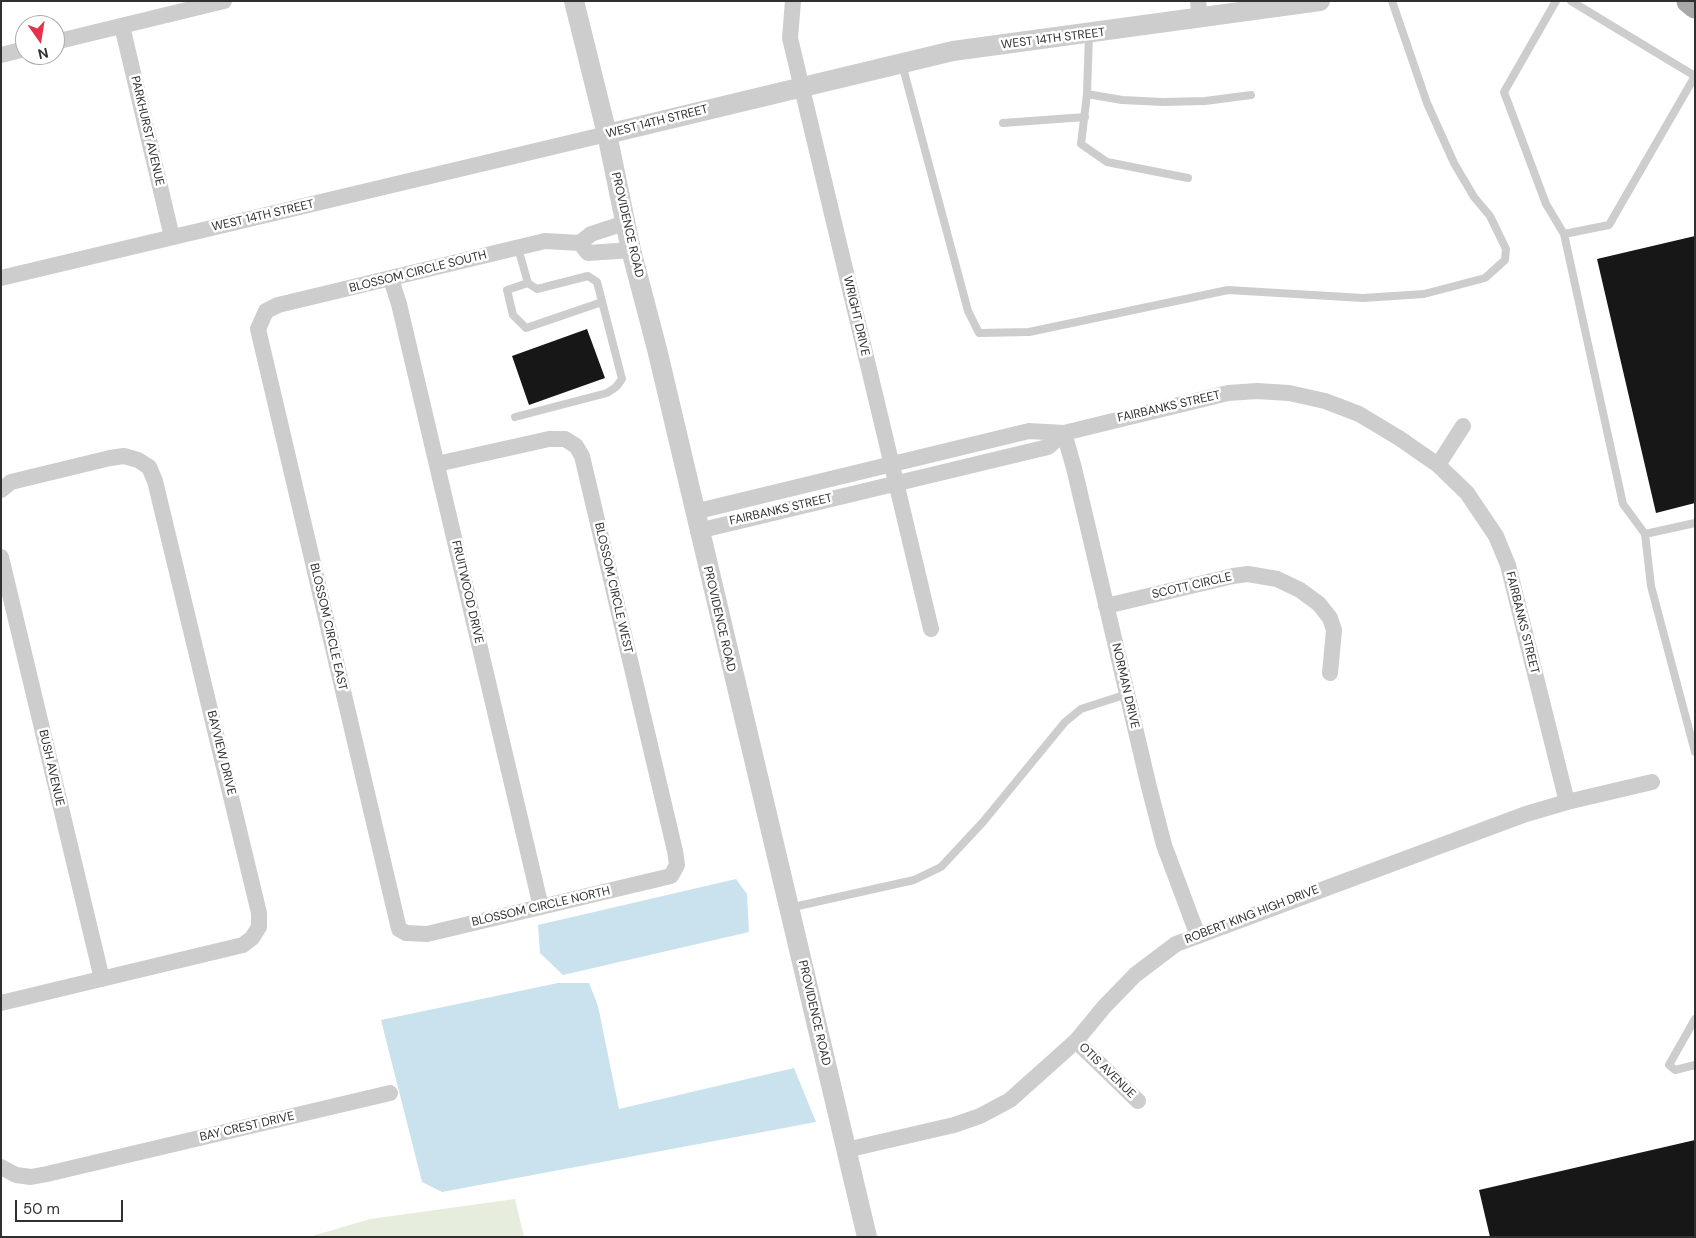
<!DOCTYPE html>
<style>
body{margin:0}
#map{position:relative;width:1696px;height:1238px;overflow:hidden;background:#fff;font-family:"DM Sans",sans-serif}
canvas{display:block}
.frame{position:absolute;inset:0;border:2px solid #303030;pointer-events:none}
.north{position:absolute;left:15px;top:15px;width:50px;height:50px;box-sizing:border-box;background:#fff;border:1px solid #acacac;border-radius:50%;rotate:167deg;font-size:14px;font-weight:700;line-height:20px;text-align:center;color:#303030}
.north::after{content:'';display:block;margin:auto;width:18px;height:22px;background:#e8304b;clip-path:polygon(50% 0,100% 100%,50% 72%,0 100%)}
.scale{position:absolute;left:15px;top:1200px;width:108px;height:22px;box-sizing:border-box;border:2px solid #303030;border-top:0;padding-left:6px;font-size:15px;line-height:18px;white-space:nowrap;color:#303030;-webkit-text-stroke:4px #fff;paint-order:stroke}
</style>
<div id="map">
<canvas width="1696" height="1238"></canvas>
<div class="frame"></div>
<div class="north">N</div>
<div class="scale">50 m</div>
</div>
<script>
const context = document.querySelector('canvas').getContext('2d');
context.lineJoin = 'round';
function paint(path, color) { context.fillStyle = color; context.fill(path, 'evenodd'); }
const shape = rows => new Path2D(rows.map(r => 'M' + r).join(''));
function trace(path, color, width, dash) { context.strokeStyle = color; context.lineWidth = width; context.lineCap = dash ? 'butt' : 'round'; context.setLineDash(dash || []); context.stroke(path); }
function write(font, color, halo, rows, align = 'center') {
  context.font = font + ' "DM Sans",sans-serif'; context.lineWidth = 5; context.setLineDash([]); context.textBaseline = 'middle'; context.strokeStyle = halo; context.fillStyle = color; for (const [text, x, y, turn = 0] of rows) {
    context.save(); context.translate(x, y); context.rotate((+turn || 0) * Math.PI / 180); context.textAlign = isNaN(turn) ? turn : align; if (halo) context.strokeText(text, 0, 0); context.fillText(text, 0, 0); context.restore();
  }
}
const green = shape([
 [515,1199,524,1237,309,1237,370,1219]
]);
const water = shape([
 [736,879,747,894,749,932,563,975,540,953,538,925],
 [558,983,589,983,598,1006,619,1109,794,1068,816,1122,442,1192,422,1182,381,1020]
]);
const building = shape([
 [1695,236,1695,503,1656,513,1597,259],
 [587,329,605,378,529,405,512,356],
 [1695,1140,1695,1237,1490,1237,1479,1190]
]);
const service = shape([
 [1556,1,1504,92,1546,204,1564,234,1623,504,1645,534,1695,523],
 [1571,1,1695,76],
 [1089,34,1087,94,1081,144,1107,162,1188,178],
 [902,64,968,311,979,333,1029,332,1228,290,1363,298,1424,294,1485,278,1505,260,1506,249,1490,216,1474,197,1454,163,1427,103,1392,1],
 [1087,94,1122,100,1163,102,1205,101,1251,95],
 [1003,123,1085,117],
 [1564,234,1609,225,1695,76],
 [528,283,507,290,513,315,526,328,602,302],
 [515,417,607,393,616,387,622,379,597,282,588,276,537,289,528,283,518,248],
 [1645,534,1651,586,1695,752],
 [789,908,914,880,941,867,983,822,1065,722,1081,709,1127,694],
 [1695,1019,1669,1065,1675,1070,1695,1065]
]);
const minor = shape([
 [793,1,790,38,931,629],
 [1198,1,1200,18],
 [122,26,172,237],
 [55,42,224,1],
 [1,55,25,49],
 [580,243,588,253,631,250],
 [1,278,607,134],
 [391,279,399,304,541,907],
 [1064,433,1074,468,1149,787,1164,845,1198,936],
 [437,464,549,439,565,439,576,446,582,456,675,851,677,865,671,876,427,934,406,933,399,929,258,329,266,311,278,305,545,241,580,243,591,234,625,223],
 [1438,465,1463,426],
 [1,490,11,482,110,458,124,456,138,460,149,467,155,481,259,913,259,927,252,938,243,945,1,1003],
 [694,512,1029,431,1064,433,1228,393,1257,391,1289,393,1325,401,1359,414,1399,438,1438,465,1467,493,1496,536,1508,565,1567,802],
 [698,531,1048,447,1064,433],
 [1,557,102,979],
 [1106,606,1233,576,1248,574,1277,579,1300,590,1319,604,1330,618,1334,630,1330,673],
 [1076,1041,1138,1101],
 [846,1150,954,1125,980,1116,1010,1100,1076,1041,1104,1007,1135,975,1176,944,1526,814,1567,802,1652,782],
 [1,1167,16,1175,31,1177,47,1174,390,1093]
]);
const tertiary = shape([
 [574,1,607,134,631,250,657,349,867,1237],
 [607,134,953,51,1320,1]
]);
const primary = shape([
 [1689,1,1695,6]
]);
const streetNames = [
 ["WEST 14TH STREET",1053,39,-7],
 ["WEST 14TH STREET",657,122,-14],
 ["PARKHURST AVENUE",147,131,77],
 ["WEST 14TH STREET",263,216,-13],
 ["PROVIDENCE ROAD",627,225,77],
 ["BLOSSOM CIRCLE SOUTH",418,272,-14],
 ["WRIGHT DRIVE",856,316,77],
 ["FAIRBANKS STREET",1169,407,-13],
 ["FAIRBANKS STREET",781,510,-13],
 ["SCOTT CIRCLE",1192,586,-13],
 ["BLOSSOM CIRCLE WEST",613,588,77],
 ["FRUITWOOD DRIVE",467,592,77],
 ["PROVIDENCE ROAD",719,619,77],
 ["FAIRBANKS STREET",1522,623,76],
 ["BLOSSOM CIRCLE EAST",328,627,77],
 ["NORMAN DRIVE",1125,686,77],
 ["BAYVIEW DRIVE",221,753,76],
 ["BUSH AVENUE",51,768,77],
 ["BLOSSOM CIRCLE NORTH",541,907,-13],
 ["ROBERT KING HIGH DRIVE",1252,915,-21],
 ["PROVIDENCE ROAD",814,1013,77],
 ["OTIS AVENUE",1107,1071,44],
 ["BAY CREST DRIVE",247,1127,-13]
];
paint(green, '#e7eddd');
paint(water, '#c9e2ed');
paint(building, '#171717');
trace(service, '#cdcdcd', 8);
trace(minor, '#cdcdcd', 16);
trace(tertiary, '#cdcdcd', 20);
trace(primary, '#a8a8a8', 25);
write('12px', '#303030', '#fff', streetNames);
</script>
